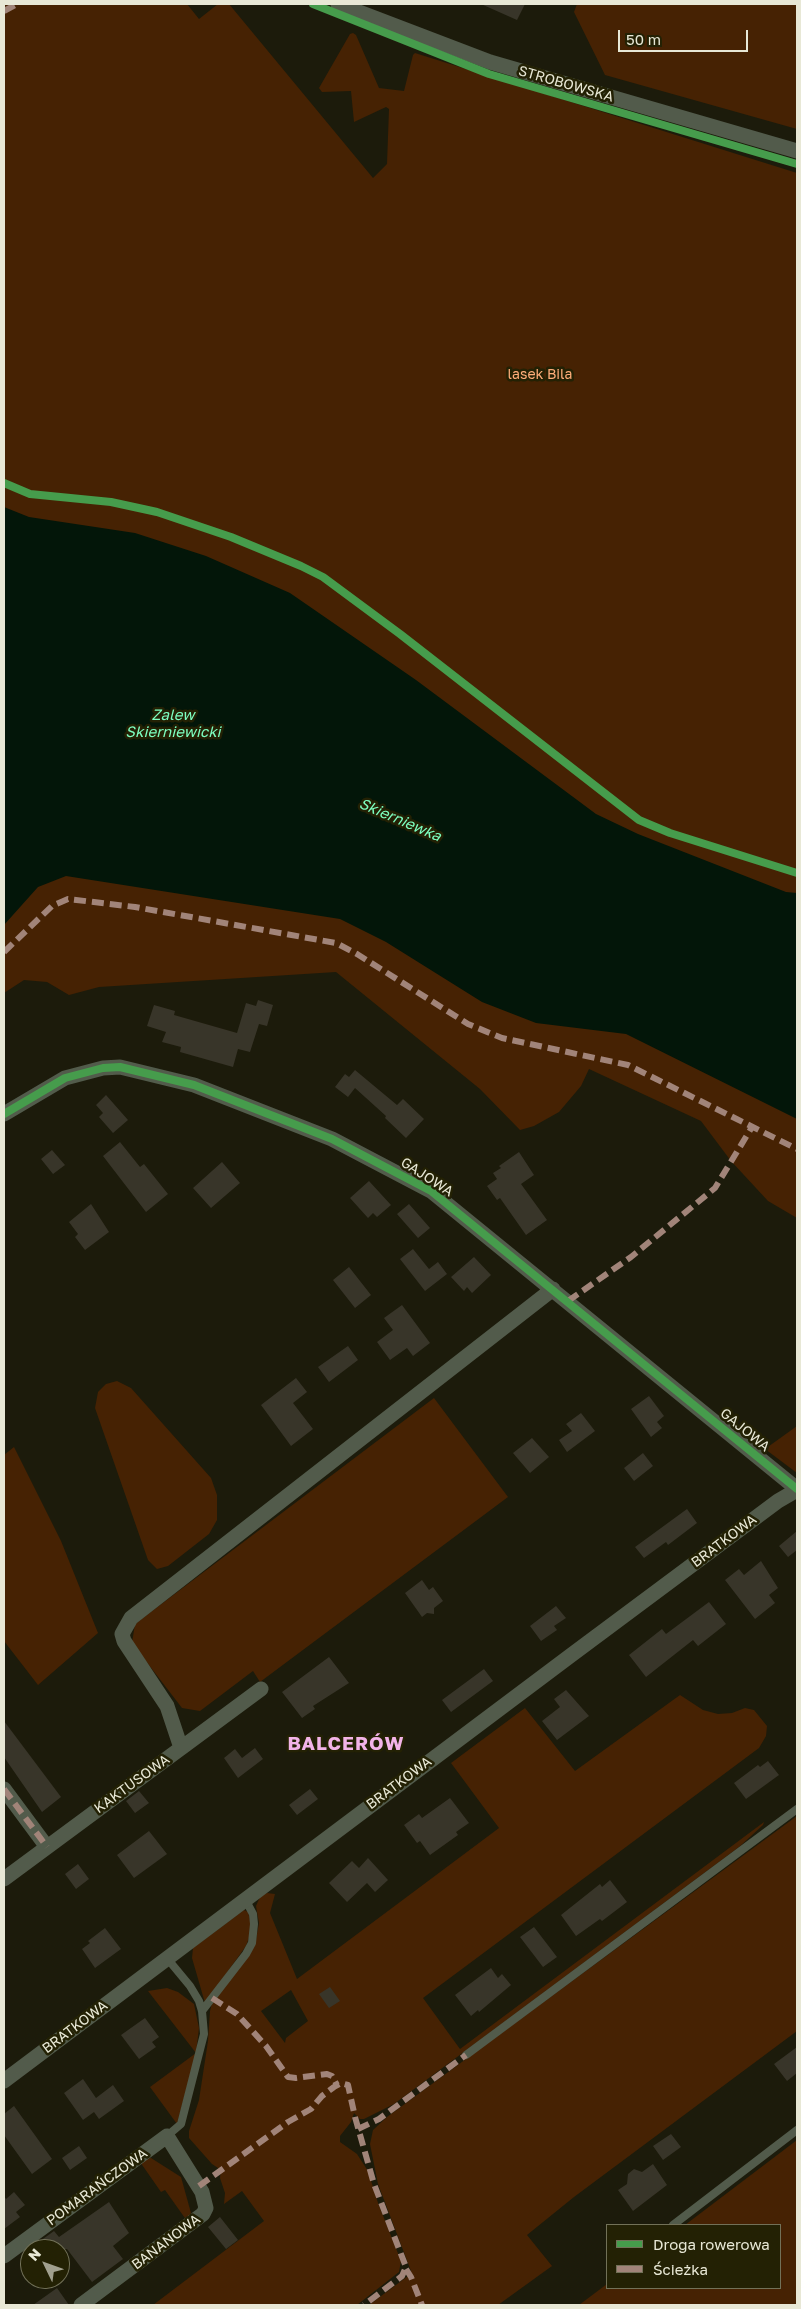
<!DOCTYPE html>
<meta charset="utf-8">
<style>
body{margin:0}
#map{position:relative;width:801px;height:2309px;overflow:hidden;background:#1c1b0b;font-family:"Golos Text",sans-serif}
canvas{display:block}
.frame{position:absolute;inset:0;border:5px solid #e8e8d6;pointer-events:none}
.legend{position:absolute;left:606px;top:2224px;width:175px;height:65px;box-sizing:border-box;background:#232104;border:1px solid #727158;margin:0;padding:6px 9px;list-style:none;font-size:15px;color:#e8e8d6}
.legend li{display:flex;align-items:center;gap:10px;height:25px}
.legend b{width:25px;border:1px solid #727158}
.north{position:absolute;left:20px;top:2239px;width:50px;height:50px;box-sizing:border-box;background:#232104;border:1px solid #727158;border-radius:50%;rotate:312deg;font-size:14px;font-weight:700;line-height:20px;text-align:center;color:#e8e8d6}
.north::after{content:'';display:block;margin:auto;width:18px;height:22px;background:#a1a08f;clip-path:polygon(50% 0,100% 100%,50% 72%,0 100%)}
.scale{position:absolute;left:618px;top:30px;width:130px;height:22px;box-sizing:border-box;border:2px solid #e8e8d6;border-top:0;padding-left:6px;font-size:15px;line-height:18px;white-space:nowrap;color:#e8e8d6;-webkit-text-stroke:4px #232104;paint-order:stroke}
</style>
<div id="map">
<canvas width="801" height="2309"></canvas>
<div class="frame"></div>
<ul class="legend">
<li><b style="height:6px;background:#469c4c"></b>Droga rowerowa</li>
<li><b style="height:6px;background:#a18479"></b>Ścieżka</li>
</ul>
<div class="north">N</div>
<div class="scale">50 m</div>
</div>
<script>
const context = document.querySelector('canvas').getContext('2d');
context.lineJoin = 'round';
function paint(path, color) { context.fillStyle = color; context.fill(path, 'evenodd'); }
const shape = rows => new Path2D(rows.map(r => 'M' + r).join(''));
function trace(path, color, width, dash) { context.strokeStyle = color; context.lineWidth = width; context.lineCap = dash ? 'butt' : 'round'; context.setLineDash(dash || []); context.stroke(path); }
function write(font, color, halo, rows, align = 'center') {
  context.font = font + ' "Golos Text",sans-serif'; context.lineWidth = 5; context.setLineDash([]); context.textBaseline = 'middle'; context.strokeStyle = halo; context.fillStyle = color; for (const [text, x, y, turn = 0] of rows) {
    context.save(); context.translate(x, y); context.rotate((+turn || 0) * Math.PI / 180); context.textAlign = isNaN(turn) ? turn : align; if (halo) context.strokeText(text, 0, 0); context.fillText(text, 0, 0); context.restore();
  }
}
const green = shape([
 [4,4,187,4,199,19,218,4,229,4,373,178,387,164,389,109,386,107,354,122,351,91,322,92,319,88,350,34,353,33,356,35,379,88,404,91,413,55,415,53,797,173,797,1218,768,1201,731,1161,701,1121,589,1069,581,1086,559,1112,534,1126,520,1130,480,1089,336,972,99,987,69,995,47,982,24,980,4,993],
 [577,4,797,4,797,129,605,75,574,12],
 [117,1381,131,1388,211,1478,217,1495,217,1520,209,1534,168,1566,157,1569,148,1560,95,1408,98,1392,106,1384],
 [434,1398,508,1497,260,1682,253,1671,200,1711,182,1708,132,1643,135,1624],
 [797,1426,797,1473,765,1449],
 [14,1447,61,1541,98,1633,38,1685,4,1641,4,1455],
 [680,1695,703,1710,718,1714,732,1713,745,1708,754,1710,767,1726,766,1736,759,1748,423,1998,460,2049,764,1822,763,1825,739,1847,394,2104,364,2119,360,2119,354,2113,351,2122,340,2136,340,2142,357,2154,368,2171,378,2203,401,2261,399,2272,357,2305,153,2305,264,2221,242,2191,224,2204,225,2193,220,2178,221,2170,212,2164,189,2138,189,2131,199,2100,208,2041,210,2011,212,2003,255,1945,259,1923,256,1906,260,1897,267,1893,275,1894,270,1913,297,1979,499,1828,451,1763,525,1708,575,1771],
 [291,1990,308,2021,286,2038,285,2043,261,2011],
 [797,1816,797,2031,574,2197,527,2235,552,2266,498,2305,369,2305,408,2276,411,2271,378,2184,370,2144,373,2130,387,2117],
 [244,1910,248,1912,250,1920,250,1935,246,1946,205,2003,192,1958,193,1948],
 [167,1988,178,1992,194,2004,199,2028,196,2053,177,2124,150,2087,196,2053,148,1991],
 [797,2140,797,2305,579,2305,607,2284,607,2288,780,2288,780,2225,685,2225],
 [144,2157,151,2158,181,2177,191,2213,187,2221,165,2190,161,2192,138,2159]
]);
const water = shape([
 [4,507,29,517,135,533,206,556,290,593,416,680,596,814,638,834,786,892,797,893,797,1119,626,1034,536,1023,482,1002,386,942,340,919,66,876,38,887,4,925]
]);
const building = shape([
 [481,4,525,4,517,20],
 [258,1000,273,1005,267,1026,259,1024,250,1052,238,1049,233,1067,180,1052,181,1047,162,1042,166,1032,147,1026,154,1005,175,1011,174,1015,237,1033,246,1003,256,1006],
 [355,1070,397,1105,403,1099,424,1119,406,1138,385,1118,386,1116,355,1088,348,1097,335,1087,345,1074,349,1077],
 [106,1095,128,1120,113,1133,99,1117,103,1113,96,1105],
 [120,1142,140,1167,144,1164,168,1194,146,1212,103,1156],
 [52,1150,65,1165,53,1174,41,1159],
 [519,1152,534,1175,521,1184,547,1220,526,1235,500,1198,497,1200,487,1186,497,1179,493,1173,501,1168,499,1166],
 [222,1162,240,1183,211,1208,193,1188],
 [369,1181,391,1205,377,1217,373,1213,368,1218,350,1198],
 [91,1204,109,1232,85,1250,75,1237,78,1234,69,1222],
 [409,1204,430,1228,418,1238,397,1214],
 [413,1249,429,1269,438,1262,447,1274,425,1291,400,1259],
 [474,1257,491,1275,472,1293,467,1287,464,1291,451,1277],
 [349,1267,371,1295,355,1308,333,1280],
 [402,1305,430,1343,413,1356,407,1348,390,1360,377,1342,393,1330,384,1318],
 [348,1346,358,1360,329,1382,318,1367],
 [296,1378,307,1392,293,1403,313,1429,291,1446,261,1405],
 [649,1396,664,1416,657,1422,662,1428,651,1437,631,1409],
 [581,1413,595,1431,567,1452,559,1440,572,1431,566,1424],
 [532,1438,549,1457,530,1473,513,1453],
 [643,1453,653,1466,634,1481,624,1468],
 [687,1509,697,1523,668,1545,666,1542,644,1558,635,1547],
 [797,1531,797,1550,788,1557,779,1546],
 [761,1561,778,1588,769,1595,775,1603,755,1619,725,1580,739,1569,744,1575],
 [422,1580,429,1590,433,1587,443,1601,434,1608,434,1614,427,1613,422,1617,405,1593],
 [709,1602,726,1624,698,1646,693,1640,646,1677,629,1655,662,1629,666,1634],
 [556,1606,566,1618,554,1626,557,1630,541,1641,530,1626],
 [329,1657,349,1683,313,1706,315,1709,302,1718,282,1692],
 [484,1669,493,1681,451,1712,442,1700],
 [566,1690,589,1716,557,1740,542,1721,560,1707,554,1699],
 [4,1721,61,1797,42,1812,4,1757],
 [255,1748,263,1759,238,1778,224,1758,235,1749,242,1758],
 [768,1761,779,1775,746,1799,734,1783,758,1765,760,1767],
 [310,1789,318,1799,297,1815,289,1805],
 [139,1791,149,1803,135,1813,126,1801],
 [450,1798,469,1823,456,1832,458,1835,430,1855,420,1841,417,1843,404,1825,419,1814,422,1818],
 [149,1831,167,1854,134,1878,117,1855],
 [368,1858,388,1880,375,1892,367,1883,347,1902,329,1883,352,1861,359,1868],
 [78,1864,89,1879,76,1889,65,1874],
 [610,1880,627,1902,602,1921,600,1919,576,1936,561,1915,600,1884,602,1887],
 [534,1927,557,1957,543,1967,520,1937],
 [105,1928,121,1949,95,1968,82,1949,90,1943,88,1941],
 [491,1968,498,1978,502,1974,511,1985,479,2012,478,2010,471,2016,455,1995],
 [330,1987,340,2001,329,2008,319,1994],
 [145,2018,159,2037,152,2042,156,2047,139,2059,121,2035],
 [797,2047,797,2073,787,2081,774,2064],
 [83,2079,96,2098,113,2085,124,2101,99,2119,94,2112,83,2120,64,2093],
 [14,2106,52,2159,32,2174,4,2135,4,2114],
 [671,2134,681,2147,663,2160,653,2146],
 [79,2146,87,2158,70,2170,62,2158],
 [653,2164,667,2185,633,2211,618,2190,627,2184,628,2174,634,2169,642,2172],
 [14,2192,25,2205,16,2212,20,2217,4,2229,4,2196,6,2199],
 [109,2202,129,2233,113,2246,123,2259,92,2282,67,2249,29,2249,54,2231,59,2237],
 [220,2217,238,2240,226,2249,208,2227],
 [57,2288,69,2305,33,2305]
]);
const lane = shape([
 [166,1957,190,1986,199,2001,202,2011,204,2034,181,2124,167,2136],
 [202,2011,246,1954,252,1943,254,1924,253,1914,245,1899],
 [466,2055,797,1809],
 [673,2225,797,2130]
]);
const street = shape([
 [338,4,490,62,797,151],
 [4,1114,65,1078,103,1068,120,1067,194,1085,332,1139,431,1191,797,1489],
 [181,1748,167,1706,124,1641,122,1634,131,1618,553,1289],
 [4,1789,47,1847],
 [4,1879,261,1689],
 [4,2081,570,1656,778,1501,797,1490],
 [4,2256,167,2136,202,2192,206,2208,203,2214,81,2305]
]);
const quiet = shape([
 [4,11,17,4],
 [4,952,52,906,68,899,135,907,336,943,357,954,468,1024,502,1038,628,1065,797,1149],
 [568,1301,631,1257,715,1188,752,1127],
 [4,1789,47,1847],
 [212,1998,237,2014,266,2046,288,2077,296,2078,327,2074,332,2076,337,2085],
 [358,2129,379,2119,466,2055],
 [199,2186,288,2122,311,2109,322,2096,334,2087,341,2083,348,2085,355,2117,374,2184,406,2267,402,2276,364,2305],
 [406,2269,411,2277,422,2305]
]);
const cycleway = shape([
 [313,4,489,74,797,164],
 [4,483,30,494,111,502,157,512,231,537,301,566,323,577,400,634,639,820,670,833,797,873],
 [4,1114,65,1078,103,1068,120,1067,194,1085,332,1139,431,1191,797,1489]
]);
const streetNames = [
 ["STROBOWSKA",566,84,16],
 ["GAJOWA",427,1177,33],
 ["GAJOWA",745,1430,39],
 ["BRATKOWA",724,1541,-37],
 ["BRATKOWA",399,1783,-37],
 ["KAKTUSOWA",132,1784,-36],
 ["BRATKOWA",75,2027,-37],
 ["POMARAŃCZOWA",97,2187,-36],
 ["BANANOWA",166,2242,-37]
];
const parkNames = [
 ["lasek Bila",540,375]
];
const waterNames = [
 ["Zalew",173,715],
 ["Skierniewicki",173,732],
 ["Skierniewka",400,820,23]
];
const districtNames = [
 ["BALCERÓW",346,1744]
];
paint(green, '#462203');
paint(water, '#031609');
paint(building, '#383529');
trace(lane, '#525b4b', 8);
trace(street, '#525b4b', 15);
trace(quiet, '#a18479', 6, [12, 6]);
trace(cycleway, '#469c4c', 8);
write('14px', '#e8e8d6', '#232104', streetNames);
write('14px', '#fead79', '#232104', parkNames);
write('italic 15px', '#7dfec0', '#232104', waterNames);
context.letterSpacing = '1px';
write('bold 19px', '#f2b3e8', '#232104', districtNames);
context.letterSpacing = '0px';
</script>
